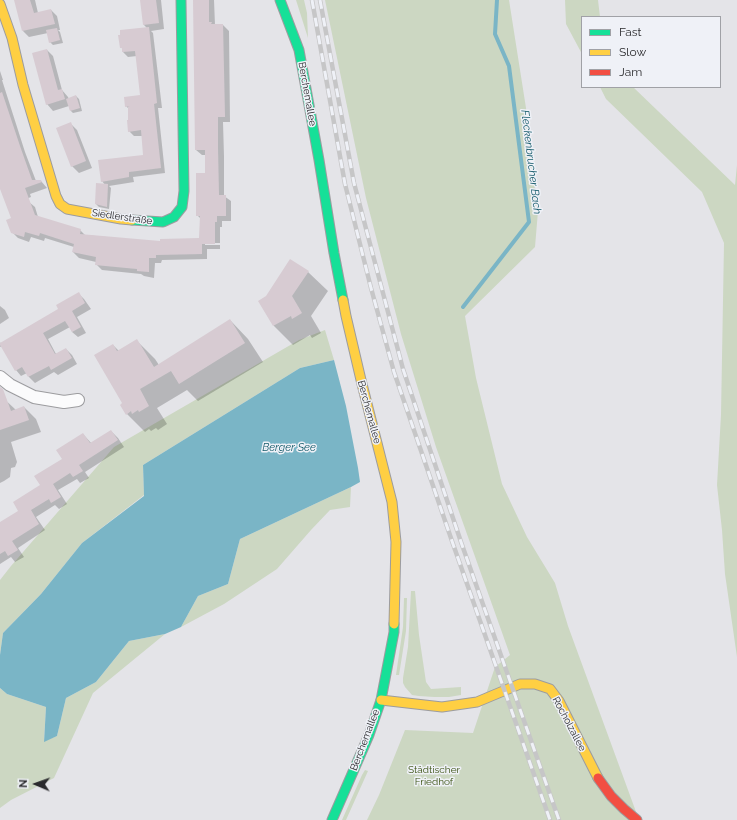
<!DOCTYPE html>
<meta charset="utf-8">
<style>
body{margin:0}
#map{position:relative;width:737px;height:820px;overflow:hidden;background:#e4e4e8;font-family:Raleway,sans-serif}
canvas{display:block}
.legend{position:absolute;left:581px;top:16px;width:140px;height:72px;box-sizing:border-box;background:#eff1f7;border:1px solid #a0a1a6;margin:0;padding:5px 7px;list-style:none;font-size:12px;color:#2a2a2d}
.legend li{display:flex;align-items:center;gap:8px;height:20px}
.legend b{width:20px;border:1px solid #a0a1a6}
.north{position:absolute;left:16px;top:764px;width:40px;height:40px;-webkit-text-stroke:3px #eff1f7;paint-order:stroke;rotate:272deg;font-size:11px;font-weight:700;line-height:16px;text-align:center;color:#2a2a2d}
.north::after{content:'';display:block;margin:auto;width:14px;height:18px;background:#2a2a2d;clip-path:polygon(50% 0,100% 100%,50% 72%,0 100%)}
</style>
<div id="map">
<canvas width="737" height="820"></canvas>
<ul class="legend">
<li><b style="height:5px;background:#16e098"></b>Fast</li>
<li><b style="height:5px;background:#ffcf43"></b>Slow</li>
<li><b style="height:5px;background:#f24e42"></b>Jam</li>
</ul>
<div class="north">N</div>
</div>
<script>
const context = document.querySelector('canvas').getContext('2d');
context.lineJoin = 'round';
function paint(path, color) { context.fillStyle = color; context.fill(path, 'evenodd'); }
const shape = rows => new Path2D(rows.map(r => 'M' + r).join(''));
function trace(path, color, width, dash) { context.strokeStyle = color; context.lineWidth = width; context.lineCap = dash ? 'butt' : 'round'; context.setLineDash(dash || []); context.stroke(path); }
function write(font, color, halo, rows, align = 'center') {
  context.font = font + ' Raleway,sans-serif'; context.lineWidth = 3; context.setLineDash([]); context.textBaseline = 'middle'; context.strokeStyle = halo; context.fillStyle = color; for (const [text, x, y, turn = 0] of rows) {
    context.save(); context.translate(x, y); context.rotate((+turn || 0) * Math.PI / 180); context.textAlign = isNaN(turn) ? turn : align; if (halo) context.strokeText(text, 0, 0); context.fillText(text, 0, 0); context.restore();
  }
}
const green = shape([
 [296,0,304,0,307,13,308,38],
 [325,0,509,0,526,108,538,211,535,247,465,316,476,378,502,484,527,537,555,583,568,626,639,820,367,820,379,795,405,730,473,733,495,667,510,655,436,447,401,334,366,198],
 [565,0,598,0,600,17,582,17,582,54,566,24],
 [600,87,633,87,735,185,737,165,737,657,725,574,722,530,717,485,721,415,724,243,702,192,606,99],
 [325,330,334,360,300,368,143,465,144,495,82,543,41,594,3,633,0,655,0,580,11,566,114,447,299,340],
 [351,487,350,507,330,510,311,530,277,569,224,604,181,627,198,596,228,584,240,539],
 [411,591,415,591,419,635,426,682,431,689,461,687,461,695,449,697,434,697,419,696,412,695,405,687,403,683,403,678,408,647],
 [404,598,407,598,406,631,399,675,396,675,403,627],
 [165,634,93,693,54,778,11,800,0,808,0,688,7,694,46,707,44,741,57,736,66,698,96,682,129,641],
 [365,770,368,771,346,820,342,820,362,775]
]);
const water = shape([
 [334,360,346,406,358,468,360,482,351,487,240,539,228,584,198,596,181,627,165,634,129,641,96,682,66,698,57,736,44,742,46,707,7,694,0,688,0,655,3,633,41,594,82,543,144,496,143,465,300,368]
]);
const shadow = shape([
 [15,0,35,0,38,13,51,10,57,16,60,30,58,30,60,32,63,43,53,45,50,42,48,33,29,37,23,31],
 [141,0,161,0,164,29,151,31,153,33,162,108,158,108,165,173,133,177,134,182,109,186,111,188,109,209,99,207,96,204,105,185,102,181,144,156,142,136,134,136,129,131,129,109,126,106,141,96,137,56,128,57,123,52,123,50,121,47,121,35,147,28,144,25],
 [194,0,214,0,215,25,223,25,229,31,230,122,223,122,224,156,224,196,231,201,231,221,222,221,222,227,220,227,220,249,207,249,207,259,162,260,161,263,155,263,154,278,144,276,141,274,102,270,96,264,96,262,79,258,73,252,74,247,45,238,44,241,31,237,29,242,18,238,12,232,12,219,29,202,35,207,38,217,80,230,85,235,161,242,200,239,201,219,197,215,206,174,206,155,202,155,196,150],
 [205,243,220,243,220,245,205,245],
 [47,50,53,56,62,90,68,97,69,99,76,96,79,99,82,111,73,113,70,110,69,106,53,111,47,104],
 [0,71,3,80,2,80,25,152,36,181,41,181,47,188,30,194,31,197,11,205,0,186],
 [70,123,77,130,92,168,79,173,72,166],
 [308,272,328,291,311,316,321,333,312,338,310,335,293,345,274,326,260,301],
 [78,293,84,299,91,309,77,317,86,333,78,337,72,332,70,327,48,339,56,354,66,349,72,355,77,364,58,375,54,372,35,383,29,377,27,373,21,376,16,370,2,346,0,347,0,342,1,344,60,309],
 [0,306,5,310,9,318,0,324],
 [230,320,248,339,263,362,198,401,187,390,157,408,167,424,158,430,156,428,151,431,149,429,145,432,127,414,123,404,113,345,119,351,137,341,155,359,159,365],
 [0,395,16,410,24,407,36,419,41,432,11,442,17,462,15,467,11,468,10,477,4,481,0,483],
 [111,431,118,438,124,447,85,472,89,478,80,483,77,479,58,490,67,504,59,509,55,505,36,517,45,530,18,548,24,557,15,562,11,557,0,564,0,524,20,511,83,434,92,444]
]);
const stream = shape([
 [463,307,529,222,509,66,495,34,497,0]
]);
const building = shape([
 [14,0,30,0,34,13,51,9,55,24,22,31],
 [140,0,156,0,159,23,143,25],
 [193,0,209,0,209,22,212,22,211,24,223,24,225,117,218,117,218,149,219,195,226,195,226,216,217,216,217,222,215,222,215,244,202,244,202,254,156,255,156,258,149,258,149,272,137,271,137,269,95,265,96,257,72,252,74,244,40,233,39,236,25,232,24,237,11,233,6,220,11,218,0,189,0,93,2,92,20,146,32,180,41,180,42,182,25,188,35,215,81,229,80,234,160,241,160,239,199,238,200,216,196,216,196,173,205,173,205,150,195,150],
 [149,27,157,103,154,104,161,168,129,172,129,177,101,182,98,160,143,155,141,130,128,132,127,120,128,120,128,106,130,106,125,107,124,97,140,95,135,51,122,52,122,48,120,48,118,35,120,35,120,30],
 [57,28,60,40,49,43,46,30],
 [47,49,58,90,62,89,65,99,46,105,32,53],
 [76,95,80,108,70,111,66,99],
 [71,122,86,161,71,167,56,128],
 [96,183,108,184,107,207,95,204],
 [290,259,309,271,292,296,302,313,292,319,291,316,273,326,258,301,266,296],
 [79,292,85,303,72,311,81,327,72,332,65,321,43,333,55,354,66,348,72,358,51,370,49,366,28,377,22,367,15,371,0,345,0,343,58,309,56,305],
 [230,319,245,343,179,384,171,371,140,389,149,406,139,412,138,410,132,414,131,411,126,415,120,405,122,403,94,355,113,344,117,351,137,339,154,367],
 [0,387,3,389,11,411,24,406,29,420,0,430],
 [111,430,118,440,79,465,83,471,73,477,70,473,53,484,61,497,51,503,49,499,31,510,39,524,12,541,18,550,8,556,5,551,0,554,0,522,18,511,13,502,40,485,34,476,62,459,56,450,83,433,90,443]
]);
const street = shape([
 [0,377,10,385,34,397,64,402,78,400]
]);
const fast = shape([
 [280,0,299,50,319,160,334,253,343,300],
 [132,220,163,222,174,217,182,207,184,191,181,0],
 [332,820,369,735,381,700,394,632,394,624]
]);
const slow = shape([
 [0,4,12,38,23,85,56,196,60,204,67,209,121,219,132,220],
 [343,300,346,316,361,380,392,502,396,542,394,624],
 [381,700,442,707,477,702,520,684,535,684,550,689,559,701,598,778]
]);
const jam = shape([
 [598,778,611,796,624,809,637,820]
]);
const rail = shape([
 [312,0,345,184,371,288,394,372,453,544,550,820],
 [320,0,354,183,403,369,461,542,559,820]
]);
const streetNames = [
 ["Berchemallee",307,94,80],
 ["Siedlerstraße",122,217,8],
 ["Berchemallee",369,412,75],
 ["Rocholzallee",569,724,62],
 ["Berchemallee",365,740,-69]
];
const parkNames = [
 ["Städtischer",434,770],
 ["Friedhof",434,782]
];
const waterNames = [
 ["Fleckenbrucher Bach",531,162,83],
 ["Berger See",289,448]
];
paint(green, '#ccd7c2');
paint(water, '#7ab5c6');
paint(shadow, '#0003');
trace(stream, '#7ab5c6', 4);
paint(building, '#d7cbd2');
trace(street, '#9c9c9f', 14);
trace(fast, '#9c9c9f', 11);
trace(slow, '#9c9c9f', 11);
trace(jam, '#9c9c9f', 11);
trace(street, '#fbfbfc', 12);
trace(fast, '#16e098', 9);
trace(slow, '#ffcf43', 9);
trace(jam, '#f24e42', 9);
trace(rail, '#c6c6c7', 4.5);
trace(rail, '#eff1f7', 3, [9]);
write('10px', '#2a2a2d', '#eff1f7', streetNames);
write('10px', '#38500f', '#eff1f7', parkNames);
write('italic 11px', '#125969', '#eff1f7', waterNames);
</script>
